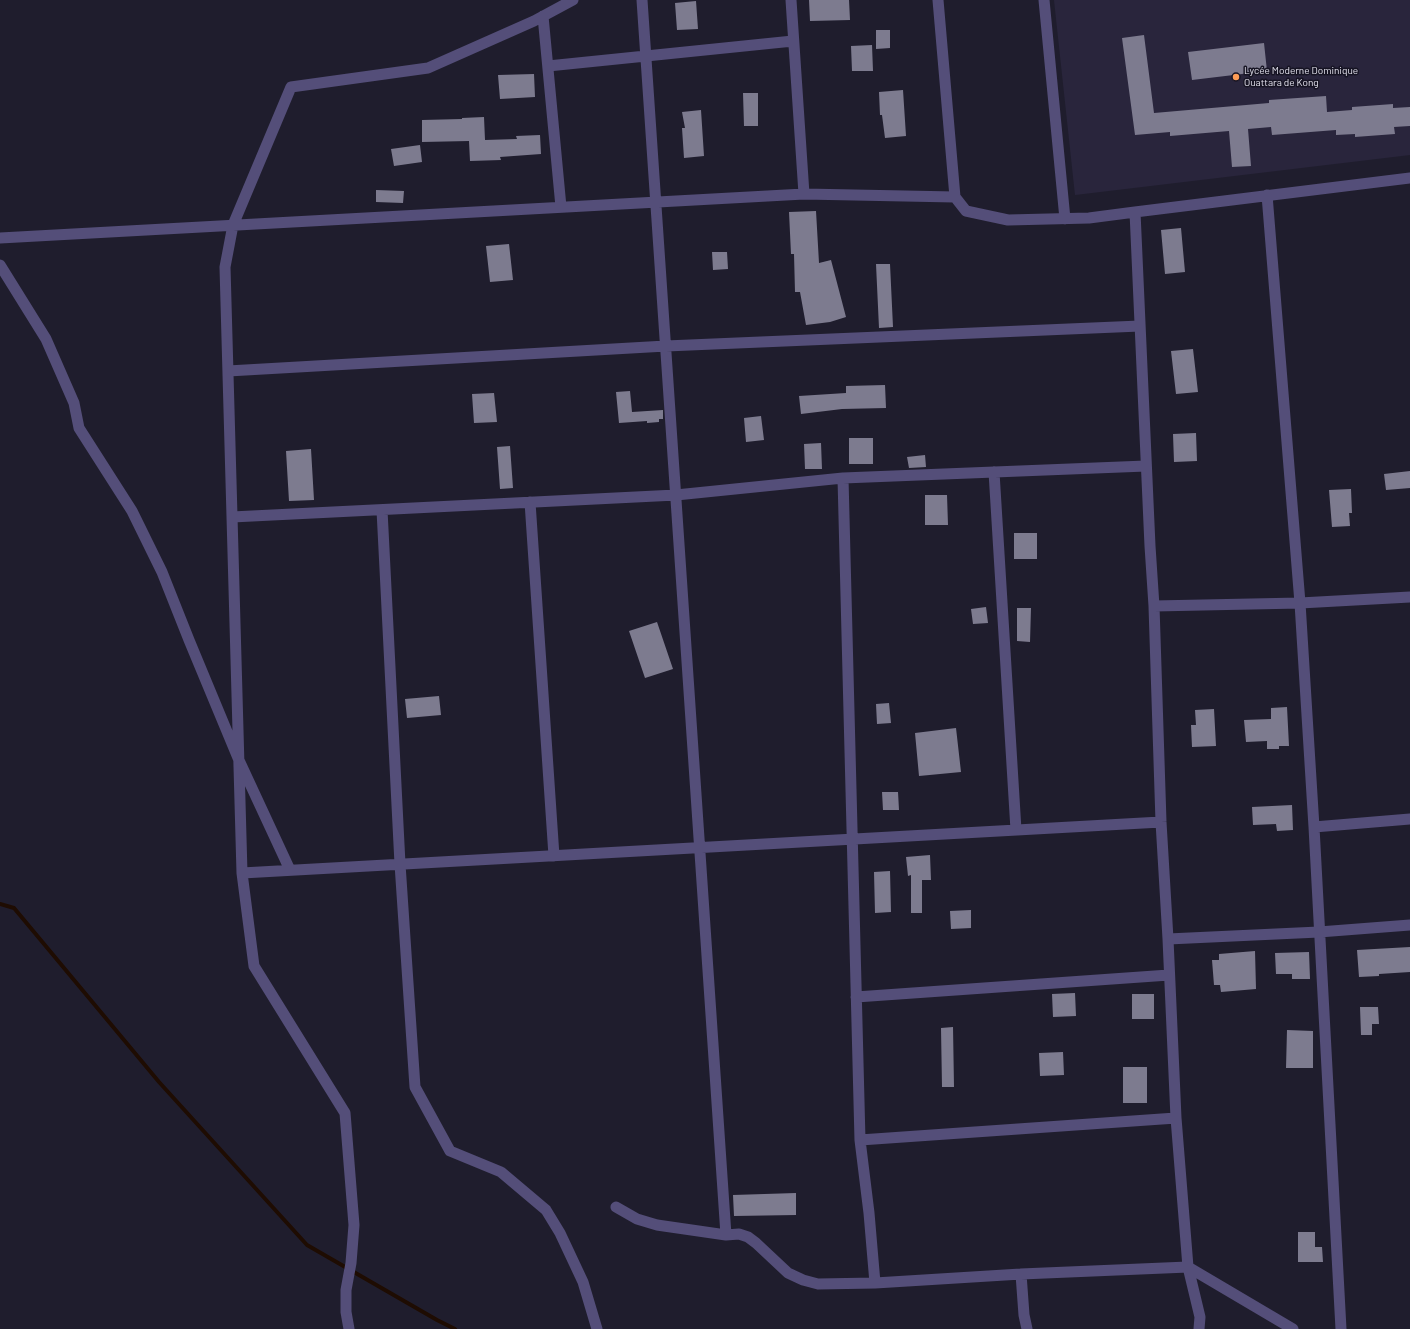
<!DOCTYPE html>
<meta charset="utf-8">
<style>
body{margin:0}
canvas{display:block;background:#1f1d2d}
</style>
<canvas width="1410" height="1329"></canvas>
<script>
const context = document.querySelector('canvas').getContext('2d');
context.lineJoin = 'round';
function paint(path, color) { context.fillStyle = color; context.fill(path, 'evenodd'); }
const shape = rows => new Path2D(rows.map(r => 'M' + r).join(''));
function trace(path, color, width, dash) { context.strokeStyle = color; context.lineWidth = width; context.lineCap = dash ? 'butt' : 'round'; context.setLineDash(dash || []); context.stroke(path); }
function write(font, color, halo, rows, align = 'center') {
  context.font = font + ' Barlow,sans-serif'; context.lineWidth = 3; context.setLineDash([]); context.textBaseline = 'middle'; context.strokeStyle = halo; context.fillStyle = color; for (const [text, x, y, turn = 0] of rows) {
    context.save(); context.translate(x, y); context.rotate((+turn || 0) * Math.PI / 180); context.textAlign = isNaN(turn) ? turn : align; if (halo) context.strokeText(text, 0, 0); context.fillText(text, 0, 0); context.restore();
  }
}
const built = shape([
 [1054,0,1410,0,1410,155,1075,195]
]);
const stream = shape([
 [0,904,14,908,159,1082,307,1245,437,1320,455,1329]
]);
const building = shape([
 [809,0,849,0,850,20,810,21],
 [696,1,698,29,677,30,675,3],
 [876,30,890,30,890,48,876,49],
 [1144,35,1154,113,1269,103,1269,100,1326,96,1327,112,1352,110,1352,107,1393,104,1393,108,1410,107,1410,126,1394,127,1395,134,1355,137,1355,134,1336,135,1336,130,1272,135,1271,127,1248,129,1251,166,1232,167,1229,131,1170,136,1170,132,1135,135,1122,38],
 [1264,43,1267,71,1192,80,1188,52],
 [872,45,873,71,852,71,851,46],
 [534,74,535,97,500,99,498,75],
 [903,90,906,136,885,138,882,115,880,115,879,92],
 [743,93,758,93,758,126,744,126],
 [701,110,704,156,684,158,682,128,685,128,682,112],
 [484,117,485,140,517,139,516,136,540,135,541,154,500,157,501,160,470,161,469,141,422,142,422,120,462,119,462,118],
 [420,145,422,162,394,166,391,149],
 [376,190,404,191,403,203,376,202],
 [816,211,819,263,831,260,846,317,830,322,806,325,800,292,795,292,794,254,791,254,789,212],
 [1181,228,1185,272,1165,274,1161,230],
 [509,244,513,280,490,282,486,246],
 [712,252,727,252,728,269,713,270],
 [876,264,890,264,893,327,879,328],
 [1193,349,1198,392,1176,394,1171,351],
 [885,385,886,408,842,409,801,414,799,396,846,393,846,386],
 [630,391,632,412,663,410,663,419,659,419,659,422,647,423,647,421,619,423,616,392],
 [494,393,497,422,474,423,472,394],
 [761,416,764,440,746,442,744,418],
 [1196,433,1197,461,1174,462,1173,434],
 [849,438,873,438,873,464,849,464],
 [821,443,822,469,805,469,804,444],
 [510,446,513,488,500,489,497,447],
 [311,449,314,500,289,501,286,451],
 [925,455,926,467,909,468,907,457],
 [1410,471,1410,488,1386,490,1384,474],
 [1351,489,1352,513,1349,513,1350,526,1332,527,1329,490],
 [925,495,947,495,948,525,925,525],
 [1014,533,1037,533,1037,559,1014,559],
 [986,607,988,623,973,624,971,609],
 [1017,608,1031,608,1030,642,1017,641],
 [657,622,673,669,645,678,629,631],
 [439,696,441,715,407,718,405,699],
 [889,703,891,723,877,724,876,704],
 [1287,707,1289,746,1279,746,1279,749,1267,749,1267,741,1246,742,1244,720,1271,719,1271,708],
 [1214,709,1216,746,1192,747,1191,725,1196,725,1195,710],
 [956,728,961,772,919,776,915,733],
 [882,792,898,792,899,810,883,810],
 [1292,805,1293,830,1277,831,1276,824,1253,825,1252,807],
 [930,855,931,880,922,880,922,913,911,913,911,875,908,876,906,857],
 [890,871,891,912,875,913,874,872],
 [971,910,971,928,951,929,950,911],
 [1410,947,1410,972,1379,974,1379,976,1359,977,1357,950],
 [1255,951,1256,989,1221,992,1220,985,1214,985,1212,960,1219,960,1219,954],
 [1309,952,1310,979,1292,979,1292,974,1276,974,1275,953],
 [1075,993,1076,1016,1053,1017,1052,994],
 [1132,994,1154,994,1154,1019,1132,1019],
 [1360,1007,1378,1007,1379,1024,1372,1024,1372,1035,1361,1035],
 [953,1027,954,1087,942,1087,941,1028],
 [1287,1030,1313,1031,1313,1068,1286,1068],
 [1063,1052,1064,1075,1040,1076,1039,1053],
 [1123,1067,1147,1067,1147,1103,1123,1103],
 [796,1193,796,1215,734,1216,733,1195],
 [1298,1232,1315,1232,1315,1247,1322,1247,1323,1262,1298,1262]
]);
const minor = shape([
 [642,0,726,1235],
 [791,0,804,194],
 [938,0,955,197],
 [1044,0,1065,219],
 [543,16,561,207],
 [548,66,793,41],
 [1267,195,1300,603,1314,827,1341,1329],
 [1135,212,1150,546,1154,606,1161,822,1168,939,1176,1118,1188,1267,1293,1329],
 [0,238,804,194,955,197,966,211,1008,220,1089,218,1135,212,1410,178],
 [0,265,46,339,74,403,79,428,132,511,162,572,189,640,238,758,290,870],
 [228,371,666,346,1140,326],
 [994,472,1016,830],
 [843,478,860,1140,869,1213,875,1283],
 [530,502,554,856],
 [382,510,400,864,415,1087,450,1151,501,1172,546,1210,560,1233,583,1282,597,1329],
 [232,517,676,495,843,478,1146,466],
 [1154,606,1300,603,1410,597],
 [1314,827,1410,819],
 [242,873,1161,822],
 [1168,939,1319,932,1410,925],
 [856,997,1169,975],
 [860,1140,1176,1118],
 [616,1207,637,1219,657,1225,726,1235,739,1234,748,1237,756,1243,788,1273,803,1280,818,1284,875,1283,1021,1274,1188,1267,1200,1317,1199,1329],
 [1021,1274,1024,1315,1027,1329],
 [349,1329,346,1312,346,1290,351,1263,354,1225,345,1113,254,966,242,873,225,267,233,225,291,87,428,68,534,21,573,0]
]);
const markers = [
 [1236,77,4,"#fd9c56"]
];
const poiNames = [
 ["Lycée Moderne Dominique",1244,71],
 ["Ouattara de Kong",1244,83]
];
paint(built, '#29253c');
trace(stream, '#1e0c02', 4);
paint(building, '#7d7b8f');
trace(minor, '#544e79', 11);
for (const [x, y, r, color] of markers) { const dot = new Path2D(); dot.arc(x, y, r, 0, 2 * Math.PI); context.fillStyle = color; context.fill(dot); trace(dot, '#161423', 1.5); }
write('10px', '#e3e2ed', '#161423', poiNames, 'left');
</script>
